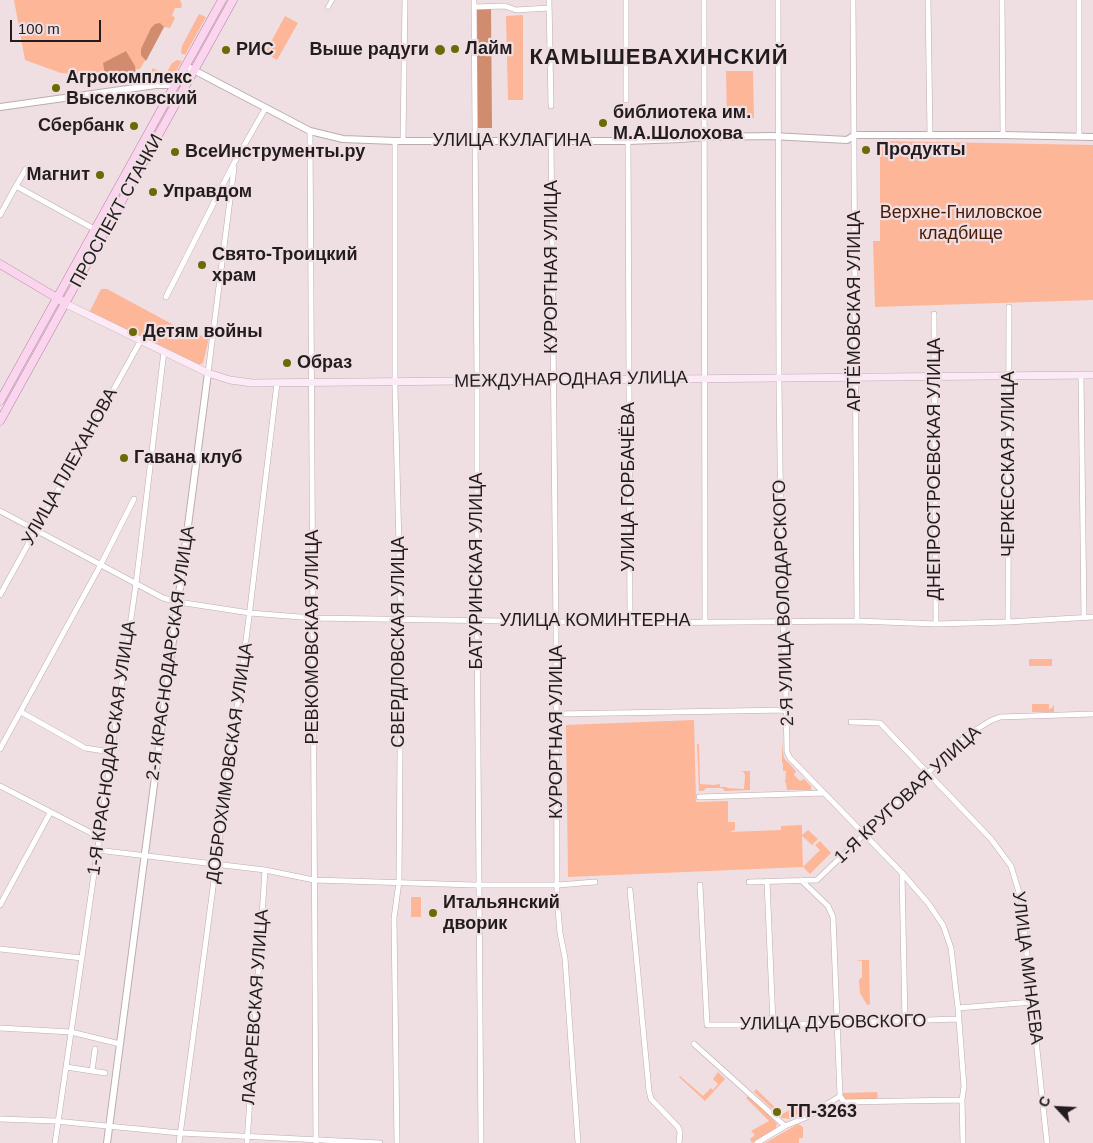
<!DOCTYPE html>
<meta charset="utf-8">
<style>
body{margin:0}
#map{position:relative;width:1093px;height:1143px;overflow:hidden;background:#efdfe3;font-family:Arial,sans-serif}
canvas{display:block}
.north{position:absolute;left:1033px;top:1083px;width:50px;height:50px;-webkit-text-stroke:4px #efdfe3;paint-order:stroke;rotate:295deg;font-size:14px;font-weight:700;line-height:20px;text-align:center;color:#221c1e}
.north::after{content:'';display:block;margin:auto;width:18px;height:22px;background:#221c1e;clip-path:polygon(50% 0,100% 100%,50% 72%,0 100%)}
.scale{position:absolute;left:10px;top:20px;width:91px;height:22px;box-sizing:border-box;border:2px solid #221c1e;border-top:0;padding-left:6px;font-size:15px;line-height:18px;white-space:nowrap;color:#221c1e;-webkit-text-stroke:4px #efdfe3;paint-order:stroke}
</style>
<div id="map">
<canvas width="1093" height="1143"></canvas>
<div class="north">С</div>
<div class="scale">100 m</div>
</div>
<script>
const context = document.querySelector('canvas').getContext('2d');
context.lineJoin = 'round';
function paint(path, color) { context.fillStyle = color; context.fill(path, 'evenodd'); }
const shape = rows => new Path2D(rows.map(r => 'M' + r).join(''));
function trace(path, color, width, dash) { context.strokeStyle = color; context.lineWidth = width; context.lineCap = dash ? 'butt' : 'round'; context.setLineDash(dash || []); context.stroke(path); }
function write(font, color, halo, rows, align = 'center') {
  context.font = font + ' Arial,sans-serif'; context.lineWidth = 4.5; context.setLineDash([]); context.textBaseline = 'middle'; context.strokeStyle = halo; context.fillStyle = color; for (const [text, x, y, turn = 0] of rows) {
    context.save(); context.translate(x, y); context.rotate((+turn || 0) * Math.PI / 180); context.textAlign = isNaN(turn) ? turn : align; if (halo) context.strokeText(text, 0, 0); context.fillText(text, 0, 0); context.restore();
  }
}
const green = shape([
 [14,0,180,0,182,5,181,8,175,8,172,15,175,18,170,28,164,27,140,69,84,75,61,73,25,60],
 [199,14,206,17,185,55,181,53,182,46],
 [523,15,523,100,508,100,506,16],
 [285,16,298,23,277,60,265,53],
 [177,60,182,61,171,80,162,80,172,63],
 [153,68,160,72,155,80,139,81,136,75,149,75],
 [726,71,753,71,754,118,727,118],
 [880,141,1093,145,1093,300,875,307,873,241,880,241],
 [101,289,107,289,183,330,209,338,203,363,199,365,89,313],
 [1029,659,1052,659,1052,666,1029,666],
 [1032,704,1049,704,1049,709,1052,708,1054,704,1054,712,1032,712],
 [694,720,696,802,728,801,728,822,735,822,735,830,729,832,781,830,781,826,802,825,802,835,808,830,818,839,812,845,802,836,803,867,820,850,815,845,820,841,831,853,810,874,803,867,568,877,566,725],
 [782,743,784,758,796,771,794,775,800,781,804,779,811,786,811,790,787,790,786,783,785,782,786,771,783,771,783,763,782,763],
 [697,744,699,744,700,784,714,785,720,784,720,787,727,787,727,788,744,789,745,776,744,772,741,771,750,771,750,790,725,791,722,788,706,788,703,791,699,791],
 [411,897,421,897,421,917,411,917],
 [855,960,869,960,870,1004,867,1005,860,993,859,980,862,977,862,961],
 [718,1072,725,1079,705,1101,679,1077,680,1076,703,1096,711,1088,713,1090,718,1084,713,1079],
 [756,1089,782,1114,803,1103,807,1110,790,1119,782,1118,754,1092],
 [877,1092,878,1097,876,1099,843,1099,843,1093],
 [750,1095,777,1124,775,1130,752,1143,750,1139,755,1135,751,1131,769,1121,746,1098],
 [798,1124,803,1127,803,1138,799,1138,799,1143,765,1143]
]);
const forest = shape([
 [475,8,491,8,492,128,477,128],
 [160,23,164,27,146,61,141,55,141,49,151,28,155,24],
 [126,51,135,66,136,75,139,81,111,85,110,79,105,75,103,63],
 [894,1015,893,1018,845,1019,845,1016]
]);
const pedestrian = shape([
 [328,7,332,0]
]);
const minor = shape([
 [474,0,477,381,477,621,481,1143],
 [549,0,551,106],
 [704,0,705,622],
 [778,0,779,383,782,612,785,656,787,752,790,758,902,873,928,903,943,925,951,948,958,1008,964,1086,962,1100,963,1143],
 [853,0,857,621],
 [928,0,930,135],
 [1002,0,1003,135],
 [474,7,505,6,516,10,549,8],
 [626,100,626,0],
 [310,131,316,1143],
 [1079,136,1079,0],
 [551,140,556,628,557,898,560,933,565,958,578,1143],
 [395,141,395,387,401,626,399,882,394,918,397,1143],
 [403,141,405,0],
 [628,141,630,623],
 [16,186,26,169],
 [0,215,16,186,96,230],
 [166,297,234,163,265,109],
 [934,314,936,624],
 [208,373,234,168],
 [1081,375,1084,617],
 [0,511,163,598,178,602,250,613,313,618,630,623,857,621,936,624,1008,622,1093,617],
 [0,595,141,340],
 [1008,622,1009,307],
 [21,712,85,748,111,752],
 [556,714,787,710],
 [851,722,880,723,991,839,1011,866,1021,899,1047,1143],
 [0,749,100,566,134,499],
 [0,786,99,837],
 [699,797,824,793],
 [97,850,265,870,314,880,475,885,558,885,595,882],
 [902,873,905,1022],
 [801,880,828,906,833,917,840,1096],
 [767,881,773,1024],
 [749,882,817,880,966,736,990,721,1000,717,1093,714],
 [700,885,707,1025,776,1025,958,1019],
 [630,890,649,1091,651,1099,678,1127,680,1132,679,1143],
 [0,905,50,813],
 [0,949,82,958],
 [958,1008,1033,1002],
 [0,1028,71,1032,120,1044],
 [694,1044,785,1126],
 [66,1067,105,1073],
 [92,1071,95,1049],
 [840,1096,844,1102,962,1100],
 [0,1119,55,1121,180,1133,380,1143],
 [55,1143,136,584,164,351],
 [179,1143,249,617,277,383],
 [247,1143,265,870],
 [757,1143,785,1126,807,1117,840,1096]
]);
const tertiary = shape([
 [186,66,310,131,343,139,395,141,628,141,680,139,706,137,772,136,847,140,855,135,1003,135,1093,137],
 [0,107,156,85,176,85],
 [107,1143,208,373]
]);
const secondary = shape([
 [66,304,208,373,230,380,252,383,1093,375]
]);
const primary = shape([
 [0,264,62,301],
 [0,401,222,0],
 [0,421,233,0]
]);
const markers = [
 [455,49,5,"#6c6a07"],
 [226,50,5,"#6c6a07"],
 [440,50,6,"#6c6a07"],
 [56,88,5,"#6c6a07"],
 [603,123,5,"#6c6a07"],
 [134,126,5,"#6c6a07"],
 [866,150,5,"#6c6a07"],
 [175,152,5,"#6c6a07"],
 [100,175,5,"#6c6a07"],
 [153,192,5,"#6c6a07"],
 [202,265,5,"#6c6a07"],
 [133,332,5,"#6c6a07"],
 [287,363,5,"#6c6a07"],
 [124,458,5,"#6c6a07"],
 [433,913,5,"#6c6a07"],
 [777,1112,5,"#6c6a07"]
];
const poiNames = [
 ["Лайм",465,49],
 ["РИС",236,50],
 ["Выше радуги",429,50,"right"],
 ["Агрокомплекс",66,78],
 ["Выселковский",66,99],
 ["библиотека им.",613,113],
 ["М.А.Шолохова",613,134],
 ["Сбербанк",124,126,"right"],
 ["Продукты",876,150],
 ["ВсеИнструменты.ру",185,152],
 ["Магнит",90,175,"right"],
 ["Управдом",163,192],
 ["Свято-Троицкий",212,255],
 ["храм",212,276],
 ["Детям войны",143,332],
 ["Образ",297,363],
 ["Гавана клуб",134,458],
 ["Итальянский",443,903],
 ["дворик",443,924],
 ["ТП-3263",787,1112]
];
const streetNames = [
 ["УЛИЦА КУЛАГИНА",512,141],
 ["ПРОСПЕКТ СТАЧКИ",117,211,-61],
 ["КУРОРТНАЯ УЛИЦА",552,267,-90],
 ["АРТЁМОВСКАЯ УЛИЦА",855,311,-90],
 ["МЕЖДУНАРОДНАЯ УЛИЦА",571,380,-1],
 ["ЧЕРКЕССКАЯ УЛИЦА",1009,464,-90],
 ["УЛИЦА ПЛЕХАНОВА",70,467,-61],
 ["ДНЕПРОСТРОЕВСКАЯ УЛИЦА",935,469,-90],
 ["УЛИЦА ГОРБАЧЁВА",629,487,-90],
 ["БАТУРИНСКАЯ УЛИЦА",477,571,-90],
 ["2-Я УЛИЦА ВОЛОДАРСКОГО",784,603,-92],
 ["УЛИЦА КОМИНТЕРНА",595,621],
 ["РЕВКОМОВСКАЯ УЛИЦА",313,637,-90],
 ["СВЕРДЛОВСКАЯ УЛИЦА",399,642,-90],
 ["2-Я КРАСНОДАРСКАЯ УЛИЦА",171,653,-82],
 ["КУРОРТНАЯ УЛИЦА",557,732,-90],
 ["1-Я КРАСНОДАРСКАЯ УЛИЦА",112,748,-82],
 ["ДОБРОХИМОВСКАЯ УЛИЦА",230,763,-82],
 ["1-Я КРУГОВАЯ УЛИЦА",908,795,-43],
 ["УЛИЦА МИНАЕВА",1027,968,83],
 ["ЛАЗАРЕВСКАЯ УЛИЦА",256,1007,-86],
 ["УЛИЦА ДУБОВСКОГО",833,1023,-1]
];
const parkNames = [
 ["Верхне-Гниловское",961,213],
 ["кладбище",961,234]
];
const districtNames = [
 ["КАМЫШЕВАХИНСКИЙ",659,58]
];
paint(green, '#fdb698');
paint(forest, '#d18b6e');
trace(pedestrian, '#bcacb0', 5);
trace(minor, '#bcacb0', 6);
trace(tertiary, '#bcacb0', 8);
trace(secondary, '#bcacb0', 8);
trace(primary, '#ae819e', 9);
trace(pedestrian, '#fff', 4);
trace(minor, '#fff', 5);
trace(tertiary, '#fff', 6);
trace(secondary, '#fdeaf7', 7);
trace(primary, '#fbd4ee', 8);
for (const [x, y, r, color] of markers) { const dot = new Path2D(); dot.arc(x, y, r, 0, 2 * Math.PI); context.fillStyle = color; context.fill(dot); trace(dot, '#efdfe3', 2); }
write('bold 18px', '#221c1e', '#efdfe3', poiNames, 'left');
write('18px', '#221c1e', '#efdfe3', streetNames);
write('18px', '#481b05', '#efdfe3', parkNames);
context.letterSpacing = '1px';
write('bold 22px', '#221c1e', '#efdfe3', districtNames);
context.letterSpacing = '0px';
</script>
